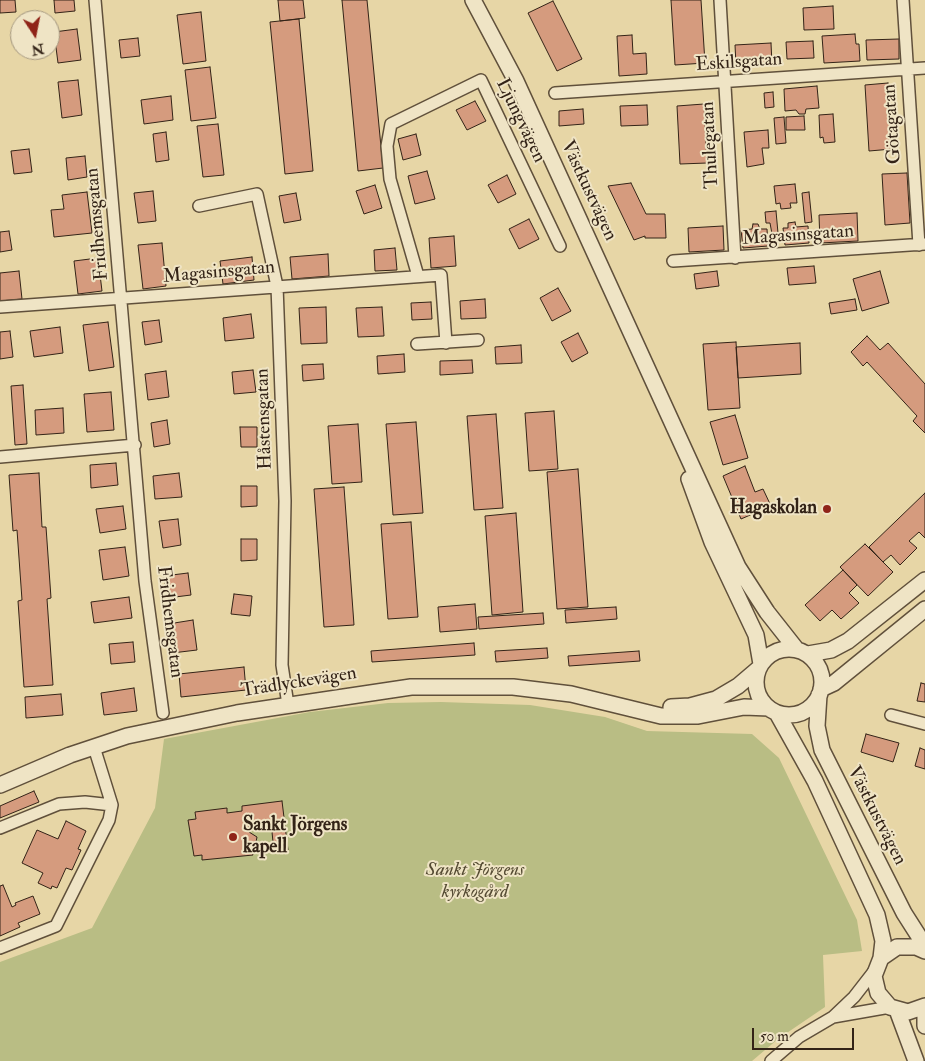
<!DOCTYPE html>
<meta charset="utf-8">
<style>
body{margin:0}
#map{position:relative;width:925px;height:1061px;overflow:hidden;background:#e7d6a6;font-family:"IM FELL Double Pica",serif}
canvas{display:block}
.north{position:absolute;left:10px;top:10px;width:50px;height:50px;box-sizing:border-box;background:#efe4c5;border:1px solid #a4977f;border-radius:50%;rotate:169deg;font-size:14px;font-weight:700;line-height:20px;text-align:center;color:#332317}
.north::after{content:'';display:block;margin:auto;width:18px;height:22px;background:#8f2418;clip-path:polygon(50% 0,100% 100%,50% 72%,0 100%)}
.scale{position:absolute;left:752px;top:1028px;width:102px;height:22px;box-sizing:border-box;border:2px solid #332317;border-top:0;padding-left:6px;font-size:15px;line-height:18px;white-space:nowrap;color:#332317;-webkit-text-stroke:4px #efe4c5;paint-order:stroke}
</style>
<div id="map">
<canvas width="925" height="1061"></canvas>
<div class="north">N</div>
<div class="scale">50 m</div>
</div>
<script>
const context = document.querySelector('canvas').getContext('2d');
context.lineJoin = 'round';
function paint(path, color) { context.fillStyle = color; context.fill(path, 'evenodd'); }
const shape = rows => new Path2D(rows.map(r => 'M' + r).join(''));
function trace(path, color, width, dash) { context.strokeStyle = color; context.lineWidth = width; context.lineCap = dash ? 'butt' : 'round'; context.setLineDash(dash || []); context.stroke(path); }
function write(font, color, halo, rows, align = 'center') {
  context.font = font + ' "IM FELL Double Pica",serif'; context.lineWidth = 4; context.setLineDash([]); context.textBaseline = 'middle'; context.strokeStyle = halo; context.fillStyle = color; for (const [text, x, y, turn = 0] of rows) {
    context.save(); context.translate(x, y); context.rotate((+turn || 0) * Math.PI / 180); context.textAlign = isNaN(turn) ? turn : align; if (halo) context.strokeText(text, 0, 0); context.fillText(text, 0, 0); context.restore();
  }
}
const green = shape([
 [441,702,530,705,605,717,647,731,752,734,779,758,857,920,862,951,823,955,825,1007,778,1039,752,1061,0,1061,0,962,92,928,155,808,164,739,310,712,388,703]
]);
const building = shape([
 [0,0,15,0,16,12,0,13,0,0],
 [54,0,74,0,75,11,55,13,54,0],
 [278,0,303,0,305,18,280,21,278,0],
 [342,0,367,0,383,168,358,171,342,0],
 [671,0,701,0,705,63,675,65,671,0],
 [553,1,582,59,557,71,528,13,553,1],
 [833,6,834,29,804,30,803,8,833,6],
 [201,12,206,61,183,64,177,15,201,12],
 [299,19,313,171,285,174,270,22,299,19],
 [77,29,81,60,58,63,54,32,77,29],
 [855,34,856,44,859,44,860,61,824,63,822,36,855,34],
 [632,35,633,54,646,53,647,74,619,76,617,36,632,35],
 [138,38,140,56,121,58,119,40,138,38],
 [899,39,899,59,867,60,866,40,899,39],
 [813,41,814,58,787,59,786,42,813,41],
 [771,43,772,64,736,65,735,45,771,43],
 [210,67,216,118,191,121,185,70,210,67],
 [78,80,82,115,62,118,58,82,78,80],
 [888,83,892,149,869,151,865,85,888,83],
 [817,86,819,108,806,109,805,114,799,114,796,110,785,111,784,89,817,86],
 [773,92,774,107,765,108,764,93,773,92],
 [171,96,173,120,144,124,141,100,171,96],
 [475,101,486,121,467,130,456,110,475,101],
 [704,104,707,163,680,164,677,106,704,104],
 [647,105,648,125,621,126,620,106,647,105],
 [583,109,584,124,559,126,559,111,583,109],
 [833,114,835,142,824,143,823,137,820,138,819,115,833,114],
 [804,116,805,130,786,130,786,117,804,116],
 [784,117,786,143,776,144,774,118,784,117],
 [218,124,224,175,203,177,197,126,218,124],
 [768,130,769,148,762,148,764,164,747,167,744,132,768,130],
 [166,132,169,160,156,162,153,134,166,132],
 [416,134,421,155,403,160,398,139,416,134],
 [29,149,32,172,14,174,11,151,29,149],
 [85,156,87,177,68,180,66,158,85,156],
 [427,171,435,199,415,204,408,176,427,171],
 [907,173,910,223,885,225,882,174,907,173],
 [507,175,516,194,498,203,488,185,507,175],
 [631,183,646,214,665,214,666,238,645,238,645,236,634,240,608,186,631,183],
 [795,184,797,203,790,203,791,208,781,209,780,203,776,204,774,186,795,184],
 [375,185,382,208,364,214,356,191,375,185],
 [153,191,156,221,138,223,134,193,153,191],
 [87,192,92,233,54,237,51,210,64,209,62,195,87,192],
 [809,192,812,222,805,223,802,193,809,192],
 [296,193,301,220,284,223,279,196,296,193],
 [776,211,778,233,772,234,770,223,766,223,765,212,776,211],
 [857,213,858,241,820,243,819,215,857,213],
 [529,219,539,239,519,249,509,229,529,219],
 [795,222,796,227,808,226,809,243,785,245,783,228,788,228,788,223,795,222],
 [753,224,758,224,760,229,767,229,768,246,743,248,741,230,752,229,753,224],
 [723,226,724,250,689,252,688,228,723,226],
 [9,231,12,250,0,252,0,232,9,231],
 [454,236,456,266,431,268,429,238,454,236],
 [162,243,166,286,143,289,138,245,162,243],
 [395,248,397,270,375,271,374,250,395,248],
 [328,254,329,276,292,279,290,257,328,254],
 [252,257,254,280,223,284,220,261,252,257],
 [98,258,102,291,78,294,74,261,98,258],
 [814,266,816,283,789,285,787,268,814,266],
 [19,271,22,299,0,301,0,273,19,271],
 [717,271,719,286,696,289,694,274,717,271],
 [880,271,889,303,862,311,853,279,880,271],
 [558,288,571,311,552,321,540,298,558,288],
 [485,299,486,318,461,319,460,301,485,299],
 [855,299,857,310,831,314,829,303,855,299],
 [431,302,432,319,412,320,411,303,431,302],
 [326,307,327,343,301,344,299,308,326,307],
 [382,307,384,336,358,337,356,308,382,307],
 [251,314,254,338,225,341,223,318,251,314],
 [159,320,162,342,145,345,142,322,159,320],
 [108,322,114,367,89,371,83,325,108,322],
 [60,327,63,353,34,357,30,331,60,327],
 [10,331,13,357,0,359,0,332,10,331],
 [578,333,588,353,572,362,561,342,578,333],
 [867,336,880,350,888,343,925,384,925,433,913,421,917,416,867,362,863,366,851,352,867,336],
 [736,342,740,408,708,410,703,344,736,342],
 [800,343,801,374,738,378,736,347,800,343],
 [521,345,522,363,496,364,495,347,521,345],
 [404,354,405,372,378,374,377,356,404,354],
 [472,360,473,373,440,375,440,361,472,360],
 [323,364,324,379,303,381,302,365,323,364],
 [253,370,256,392,234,394,232,372,253,370],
 [166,371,169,397,148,400,145,374,166,371],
 [23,385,27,444,15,445,11,386,23,385],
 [111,392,114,430,87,432,84,394,111,392],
 [63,408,64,433,36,435,35,410,63,408],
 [554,411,558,469,529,471,525,413,554,411],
 [496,414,503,508,474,510,467,416,496,414],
 [735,415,748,458,723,465,710,422,735,415],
 [167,420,170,444,154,447,151,423,167,420],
 [416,422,423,513,393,515,386,424,416,422],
 [358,424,362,482,332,484,328,426,358,424],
 [240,427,257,427,257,447,241,447,240,427],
 [116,463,118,485,91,488,90,465,116,463],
 [745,466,755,492,763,489,771,506,741,519,723,476,745,466],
 [578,469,588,607,557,609,547,472,578,469],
 [39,473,42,527,46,527,51,598,47,599,53,685,24,687,18,601,22,600,17,530,13,531,9,475,39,473],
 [179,473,182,497,155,499,153,476,179,473],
 [241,486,257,486,257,506,241,507,241,486],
 [344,487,354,625,324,627,314,489,344,487],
 [925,493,925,538,919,532,909,541,917,548,900,565,891,555,883,562,869,547,925,493],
 [123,506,126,529,100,533,96,509,123,506],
 [516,513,523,612,492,615,485,516,516,513],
 [178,519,181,545,163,548,159,521,178,519],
 [411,522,418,617,388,619,381,524,411,522],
 [241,539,257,539,257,560,241,561,241,539],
 [865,544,893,572,868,596,840,567,865,544],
 [125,547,129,576,103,580,99,550,125,547],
 [843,570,857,585,849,593,859,603,841,619,832,610,820,621,805,605,843,570],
 [188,573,191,595,167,598,164,576,188,573],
 [234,594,252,596,250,616,231,614,234,594],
 [129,597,132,618,94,623,91,602,129,597],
 [475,604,477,629,440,632,438,607,475,604],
 [616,607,617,619,566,623,565,610,616,607],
 [543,613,544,624,479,629,478,617,543,613],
 [193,620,197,650,172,653,168,624,193,620],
 [133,642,135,662,111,664,109,644,133,642],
 [474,643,475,655,372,662,371,651,474,643],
 [547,648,548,658,496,662,495,651,547,648],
 [639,651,640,661,569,666,568,656,639,651],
 [244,667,246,690,181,697,179,674,244,667],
 [921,683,925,684,925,702,917,701,921,683],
 [134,688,137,711,104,715,101,693,134,688],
 [61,694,63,715,26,718,25,697,61,694],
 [866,734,899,743,893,762,861,752,866,734],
 [920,748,925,750,925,769,915,766,920,748],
 [34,791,39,802,0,818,0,806,34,791],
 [282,801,288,850,274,852,271,822,249,825,249,832,257,837,256,842,251,843,253,855,202,860,202,855,194,856,188,820,196,819,195,812,227,808,227,813,242,811,242,806,282,801],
 [66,821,86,831,78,849,81,850,72,870,66,868,57,888,52,886,51,889,38,883,43,873,22,863,37,830,58,839,66,821],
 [3,885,12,907,16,905,15,903,33,896,40,914,18,923,20,927,0,936,0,886,3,885]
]);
const minor = shape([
 [95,0,145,581,163,713],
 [720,0,735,258],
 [903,0,919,245],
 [555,93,925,68],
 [199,206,257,194,277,286,285,501,282,665,288,705],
 [673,261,925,244],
 [418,276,390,179,387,146,391,124,481,80,560,246],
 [0,307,441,275,446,343],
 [417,344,478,340],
 [0,457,135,445],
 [891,715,925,724],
 [0,828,59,804,85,802,112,805],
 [0,948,56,926,109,820,112,805,94,747],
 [833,1017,890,1007],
 [771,1061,799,1037,833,1017,854,997,875,970]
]);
const tertiary = shape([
 [473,0,516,81,738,567,767,612,797,650],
 [689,479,712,542,756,635,761,664],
 '756 682a33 33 0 1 1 66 0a33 33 0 1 1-66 0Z',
 [808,654,831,650,848,641,925,580],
 [821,689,834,683,925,609],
 [819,695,817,726,822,750,904,913,925,946],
 [671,707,690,706,716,699,738,686,758,669],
 [777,713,815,781,877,915,883,941,881,958],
 [0,785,70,755,127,736,237,713,411,687,513,687,571,694,661,716,698,716,744,707,769,708],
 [925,951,916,947,897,947,881,958,874,976,878,993,890,1007,908,1012,925,1006],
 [897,1010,916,1061],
 [925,1015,925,1026]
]);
const markers = [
 [827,509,5,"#8f2418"],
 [233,837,5,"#8f2418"]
];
const streetNames = [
 ["Eskilsgatan",739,63,-4],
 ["Ljungvägen",520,121,64],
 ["Götagatan",893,124,-94],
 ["Thulegatan",711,145,-93],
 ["Västkustvägen",588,191,65],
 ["Fridhemsgatan",98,224,-95],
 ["Magasinsgatan",798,236,-4],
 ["Magasinsgatan",219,273,-5],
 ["Håstensgatan",265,419,-92],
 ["Fridhemsgatan",169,622,83],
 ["Trädlyckevägen",299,683,-9],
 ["Västkustvägen",876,816,63]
];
const poiNames = [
 ["Hagaskolan",817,509],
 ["Sankt Jörgens",243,826,"left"],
 ["kapell",243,848,"left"]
];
const parkNames = [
 ["Sankt Jörgens",475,871],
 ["kyrkogård",475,893]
];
paint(green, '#b9bd84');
paint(building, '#d59b7e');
trace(building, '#332317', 1);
trace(minor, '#60503b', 14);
trace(tertiary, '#60503b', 18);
trace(minor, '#efe4c5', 11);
trace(tertiary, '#efe4c5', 15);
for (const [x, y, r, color] of markers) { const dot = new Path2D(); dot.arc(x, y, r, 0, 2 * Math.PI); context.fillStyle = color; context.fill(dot); trace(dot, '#efe4c5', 2); }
write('19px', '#332317', '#efe4c5', streetNames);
write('bold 19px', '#332317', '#efe4c5', poiNames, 'right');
write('italic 19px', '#544a32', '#efe4c5', parkNames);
</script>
